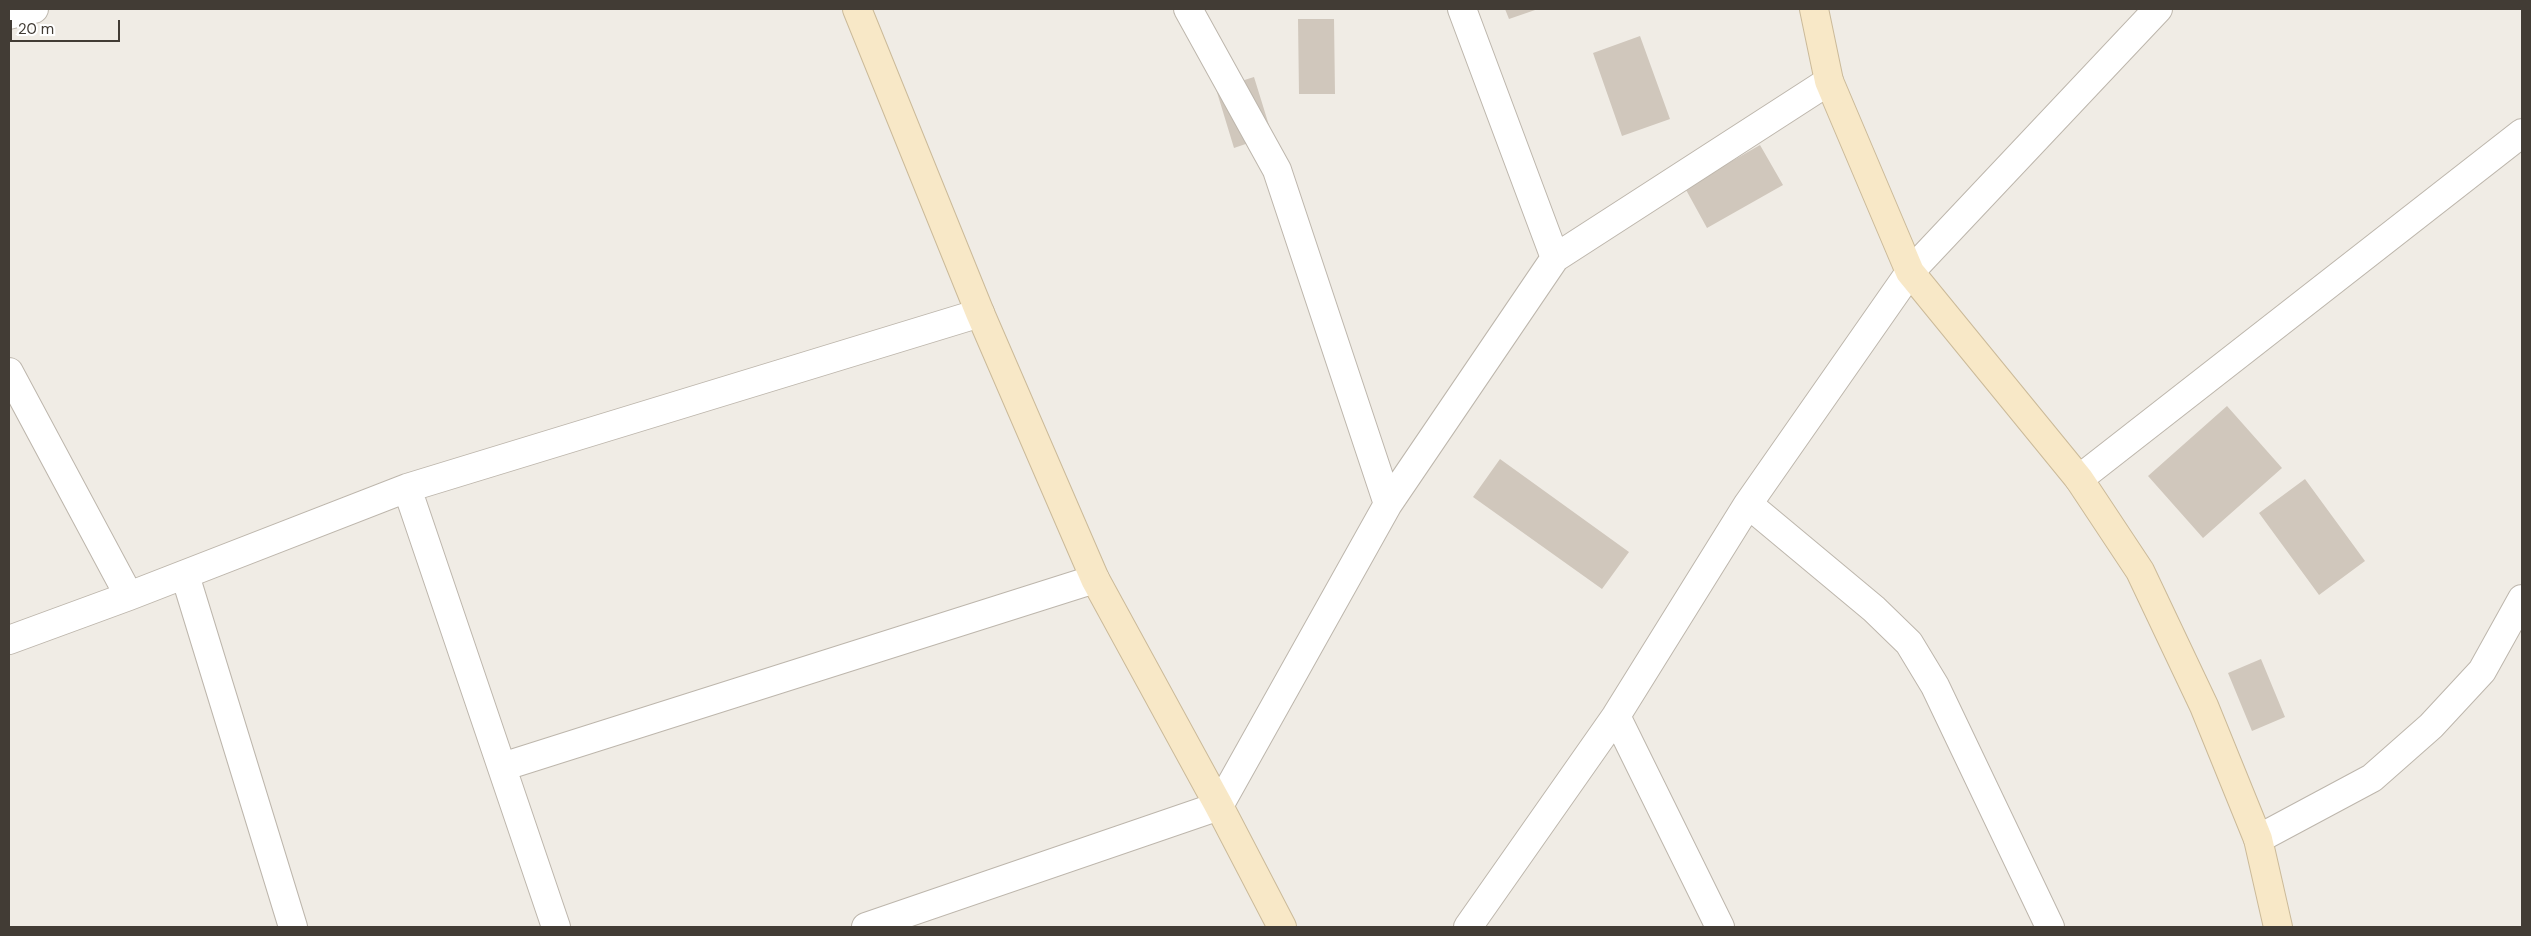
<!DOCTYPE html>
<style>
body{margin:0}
#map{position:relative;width:2531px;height:936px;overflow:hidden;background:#f0ece5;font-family:"DM Sans",sans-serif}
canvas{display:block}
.frame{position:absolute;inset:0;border:10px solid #423c35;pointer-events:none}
.scale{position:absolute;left:10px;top:20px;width:110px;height:22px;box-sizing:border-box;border:2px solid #423c35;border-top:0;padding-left:6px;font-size:15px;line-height:18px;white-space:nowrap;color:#423c35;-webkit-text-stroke:4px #fff;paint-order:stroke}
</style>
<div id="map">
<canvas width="2531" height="936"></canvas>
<div class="frame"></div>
<div class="scale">20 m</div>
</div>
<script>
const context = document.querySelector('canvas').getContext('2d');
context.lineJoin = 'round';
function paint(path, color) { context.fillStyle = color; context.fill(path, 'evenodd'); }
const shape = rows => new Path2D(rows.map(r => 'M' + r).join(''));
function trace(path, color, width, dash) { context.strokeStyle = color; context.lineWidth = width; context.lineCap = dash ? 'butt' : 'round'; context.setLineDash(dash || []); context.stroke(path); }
const building = shape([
 [1505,9,1538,9,1509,19],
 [1298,19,1334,19,1335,94,1299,94],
 [1640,36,1670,119,1622,136,1593,53],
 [1254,77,1272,135,1234,148,1216,89],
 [1760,145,1783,185,1707,228,1685,188],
 [2227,406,2282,468,2203,538,2148,476],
 [1500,459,1629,552,1602,589,1473,497],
 [2305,479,2365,561,2319,595,2259,513],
 [2261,659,2285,717,2252,731,2228,673]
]);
const minor = shape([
 [1188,9,1277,170,1388,504],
 [1462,9,1555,258],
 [9,15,34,9],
 [9,372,129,596],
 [2079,479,2522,133],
 [407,488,556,927],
 [1748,504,1874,609,1909,643,1935,686,2050,927],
 [185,575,293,927],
 [9,640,129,596,407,488,980,313],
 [1616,716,1720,927],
 [502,767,1095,579],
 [2258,839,2372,778,2431,726,2482,671,2522,599],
 [866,927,1219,806,1388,504,1555,258,1829,81],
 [1468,927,1616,716,1748,504,1910,272,2158,9]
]);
const secondary = shape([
 [857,9,980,313,1095,579,1219,806,1282,927],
 [1814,9,1829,81,1910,272,2079,479,2140,571,2204,706,2258,839,2278,927]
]);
paint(building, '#d0c7bc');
trace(minor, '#bdb6ac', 30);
trace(secondary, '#cbba99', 30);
trace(minor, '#fff', 28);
trace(secondary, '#f8e8c7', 28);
</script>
